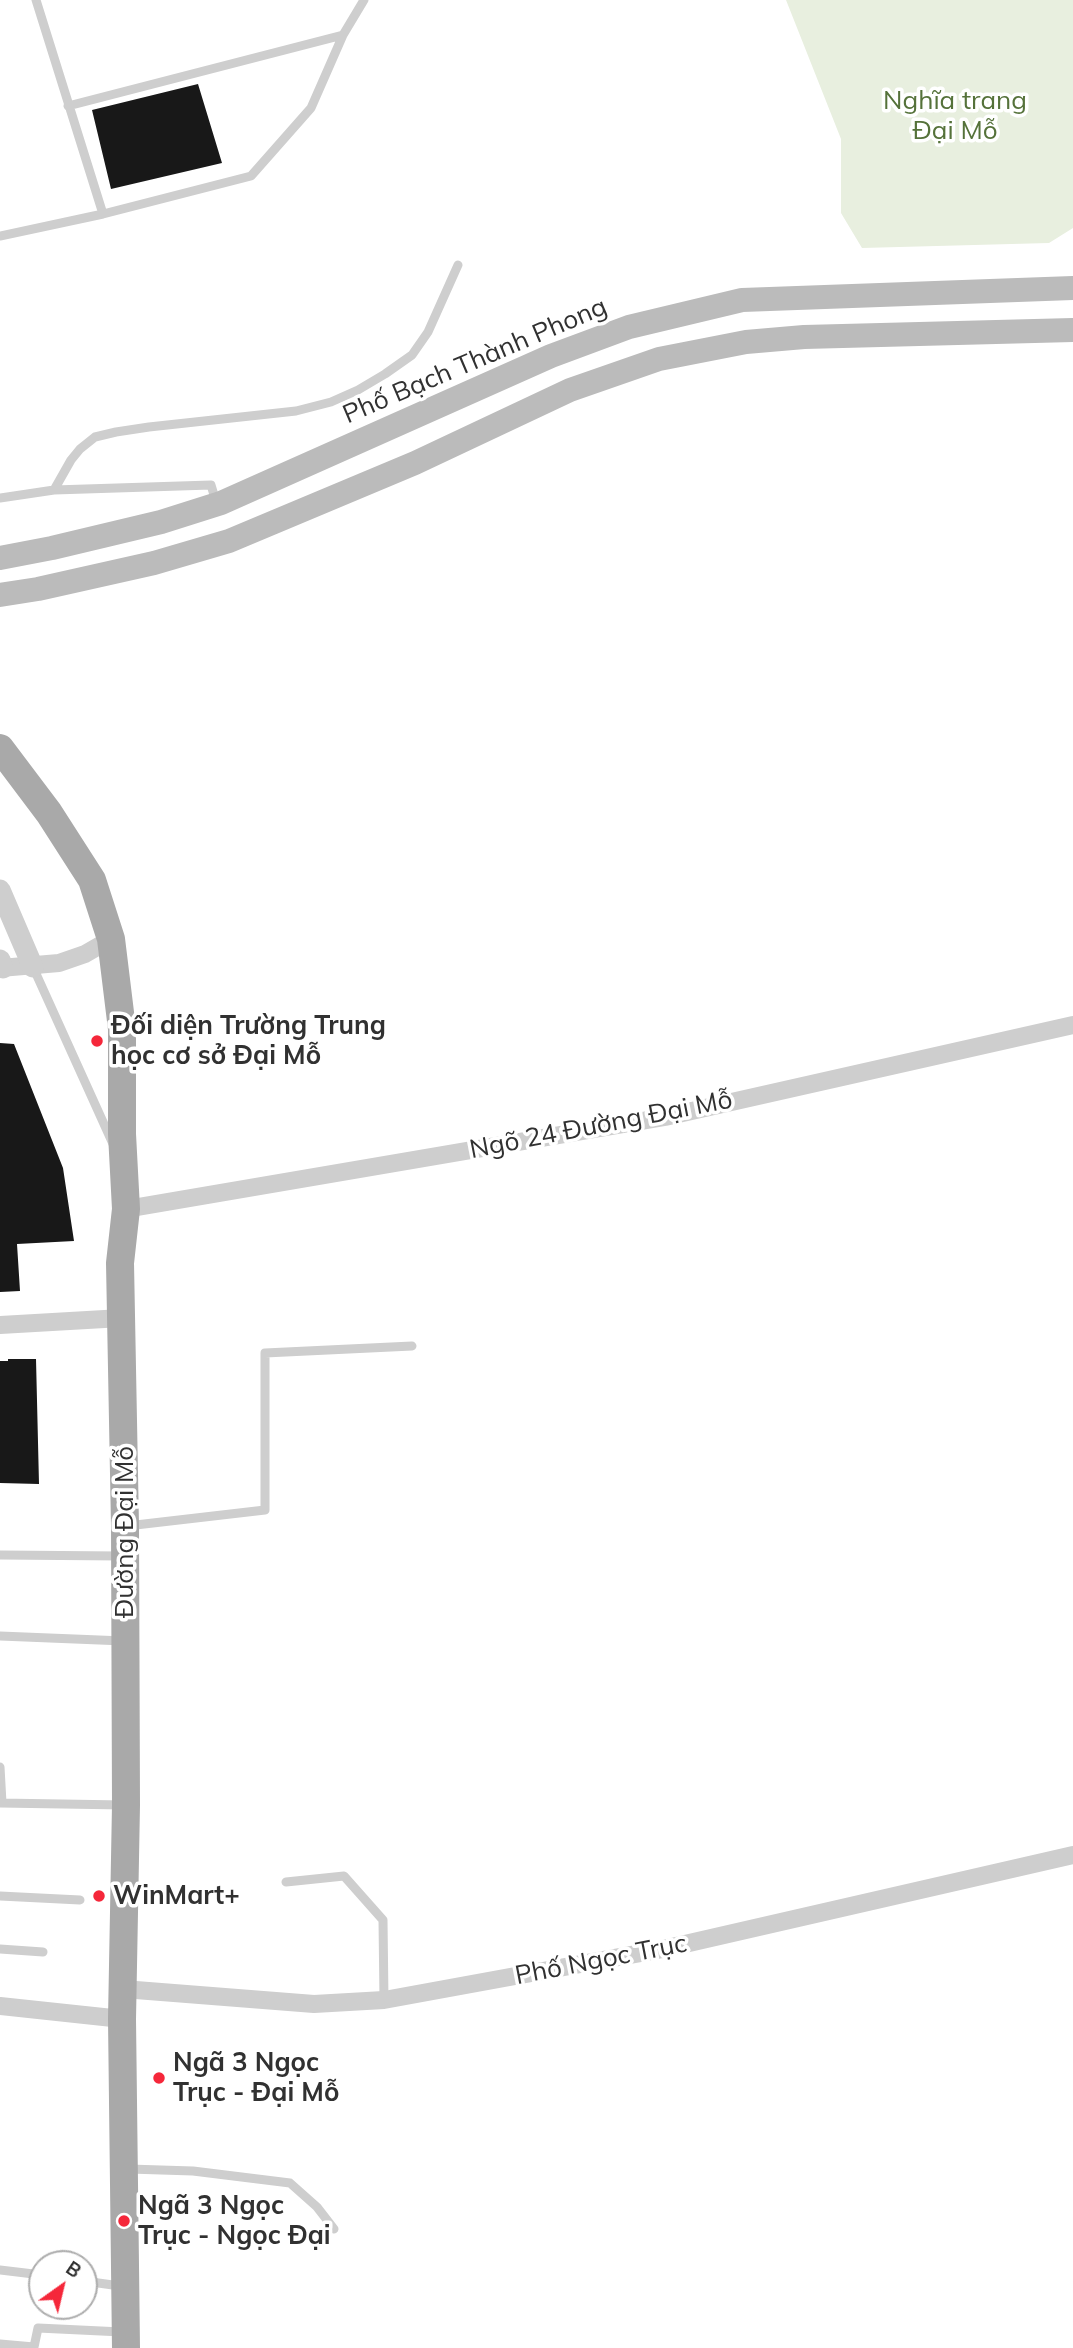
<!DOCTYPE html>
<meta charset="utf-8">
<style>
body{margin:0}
#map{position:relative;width:1073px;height:2348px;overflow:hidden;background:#fff;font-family:Mulish,sans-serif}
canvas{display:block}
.north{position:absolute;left:28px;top:2250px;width:70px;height:70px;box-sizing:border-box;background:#fff;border:2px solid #adadad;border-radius:50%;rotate:34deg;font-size:19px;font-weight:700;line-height:28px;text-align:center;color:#313131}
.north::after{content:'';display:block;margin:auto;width:24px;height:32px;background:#f5273a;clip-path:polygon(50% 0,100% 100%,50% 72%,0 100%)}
</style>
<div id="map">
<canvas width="1073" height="2348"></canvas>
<div class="north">B</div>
</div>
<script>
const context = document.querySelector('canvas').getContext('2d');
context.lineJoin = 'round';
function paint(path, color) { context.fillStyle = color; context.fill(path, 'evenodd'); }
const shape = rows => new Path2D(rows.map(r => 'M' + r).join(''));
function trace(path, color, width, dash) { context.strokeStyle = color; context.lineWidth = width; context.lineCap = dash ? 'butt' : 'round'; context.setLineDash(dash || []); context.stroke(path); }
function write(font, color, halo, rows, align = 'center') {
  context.font = font + ' Mulish,sans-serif'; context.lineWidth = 7; context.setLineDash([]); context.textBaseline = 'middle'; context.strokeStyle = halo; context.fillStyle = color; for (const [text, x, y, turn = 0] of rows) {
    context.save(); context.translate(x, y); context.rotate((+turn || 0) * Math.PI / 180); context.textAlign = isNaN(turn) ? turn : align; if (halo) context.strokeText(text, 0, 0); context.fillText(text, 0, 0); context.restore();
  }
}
const green = shape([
 [786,0,1073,0,1073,228,1049,243,862,248,841,213,841,139]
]);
const building = shape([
 [198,84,222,163,111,189,92,110],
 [0,1043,14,1044,63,1168,74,1241,17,1244,20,1291,0,1292],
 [8,1359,36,1359,39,1484,0,1483,0,1361,8,1361]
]);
const service = shape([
 [36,0,103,214],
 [68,106,343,35],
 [0,236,103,214,251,176,311,108,343,35,364,0],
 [54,490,71,460,80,449,95,437,116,432,149,427,296,411,331,402,358,390,385,374,412,355,428,332,458,265],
 [0,498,54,490,211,485,214,495,219,501],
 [33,967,113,1144],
 [127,1526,265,1510,265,1353,412,1346],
 [0,1555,121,1556],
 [0,1636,124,1641],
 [0,1767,2,1803],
 [0,1803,124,1805],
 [286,1882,344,1876,383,1920,384,2000],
 [0,1896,80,1900],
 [0,1949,43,1952],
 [129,2169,193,2171,290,2183,317,2207,334,2229],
 [0,2270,42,2275],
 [84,2281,120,2286],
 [0,2344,34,2347,38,2328,122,2332]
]);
const minor = shape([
 [0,968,59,963,85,954,111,939],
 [126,1209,665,1117,1073,1025],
 [0,1325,122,1318],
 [123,1989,314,2004,384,2000,663,1949,1073,1855],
 [0,2006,122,2019]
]);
const tertiary = shape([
 [0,890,33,967],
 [0,960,3,968]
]);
const secondary = shape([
 [0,558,52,548,161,522,221,503,551,356,629,327,742,300,1073,288],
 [0,595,38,589,154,563,229,541,415,463,570,390,659,359,746,342,804,337,1073,330]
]);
const primary = shape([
 [0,748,49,813,92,880,111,939,122,1029,122,1134,126,1209,120,1263,125,1526,126,1805,122,2019,126,2348]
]);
const markers = [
 [97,1041,7,"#f5273a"],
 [99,1896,7,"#f5273a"],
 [159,2078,7,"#f5273a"],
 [124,2221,7,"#f5273a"]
];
const parkNames = [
 ["Nghĩa trang",955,101],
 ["Đại Mỗ",955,131]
];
const streetNames = [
 ["Phố Bạch Thành Phong",475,361,-23],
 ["Ngõ 24 Đường Đại Mỗ",601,1125,-11],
 ["Đường Đại Mỗ",125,1532,-90],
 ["Phố Ngọc Trục",601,1960,-11]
];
const poiNames = [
 ["Đối diện Trường Trung",111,1026],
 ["học cơ sở Đại Mỗ",111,1056],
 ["WinMart+",113,1896],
 ["Ngã 3 Ngọc",173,2063],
 ["Trục - Đại Mỗ",173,2093],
 ["Ngã 3 Ngọc",138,2206],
 ["Trục - Ngọc Đại",138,2236]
];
paint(green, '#e8efdf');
paint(building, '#181818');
trace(service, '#cecece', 9);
trace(minor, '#cecece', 18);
trace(tertiary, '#cecece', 21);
trace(secondary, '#bbb', 24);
trace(primary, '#a9a9a9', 28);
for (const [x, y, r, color] of markers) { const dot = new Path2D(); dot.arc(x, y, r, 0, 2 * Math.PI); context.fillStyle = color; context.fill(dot); trace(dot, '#fff', 2.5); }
write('26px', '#55723a', '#fff', parkNames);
write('26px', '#313131', '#fff', streetNames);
write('bold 26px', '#313131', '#fff', poiNames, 'left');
</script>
